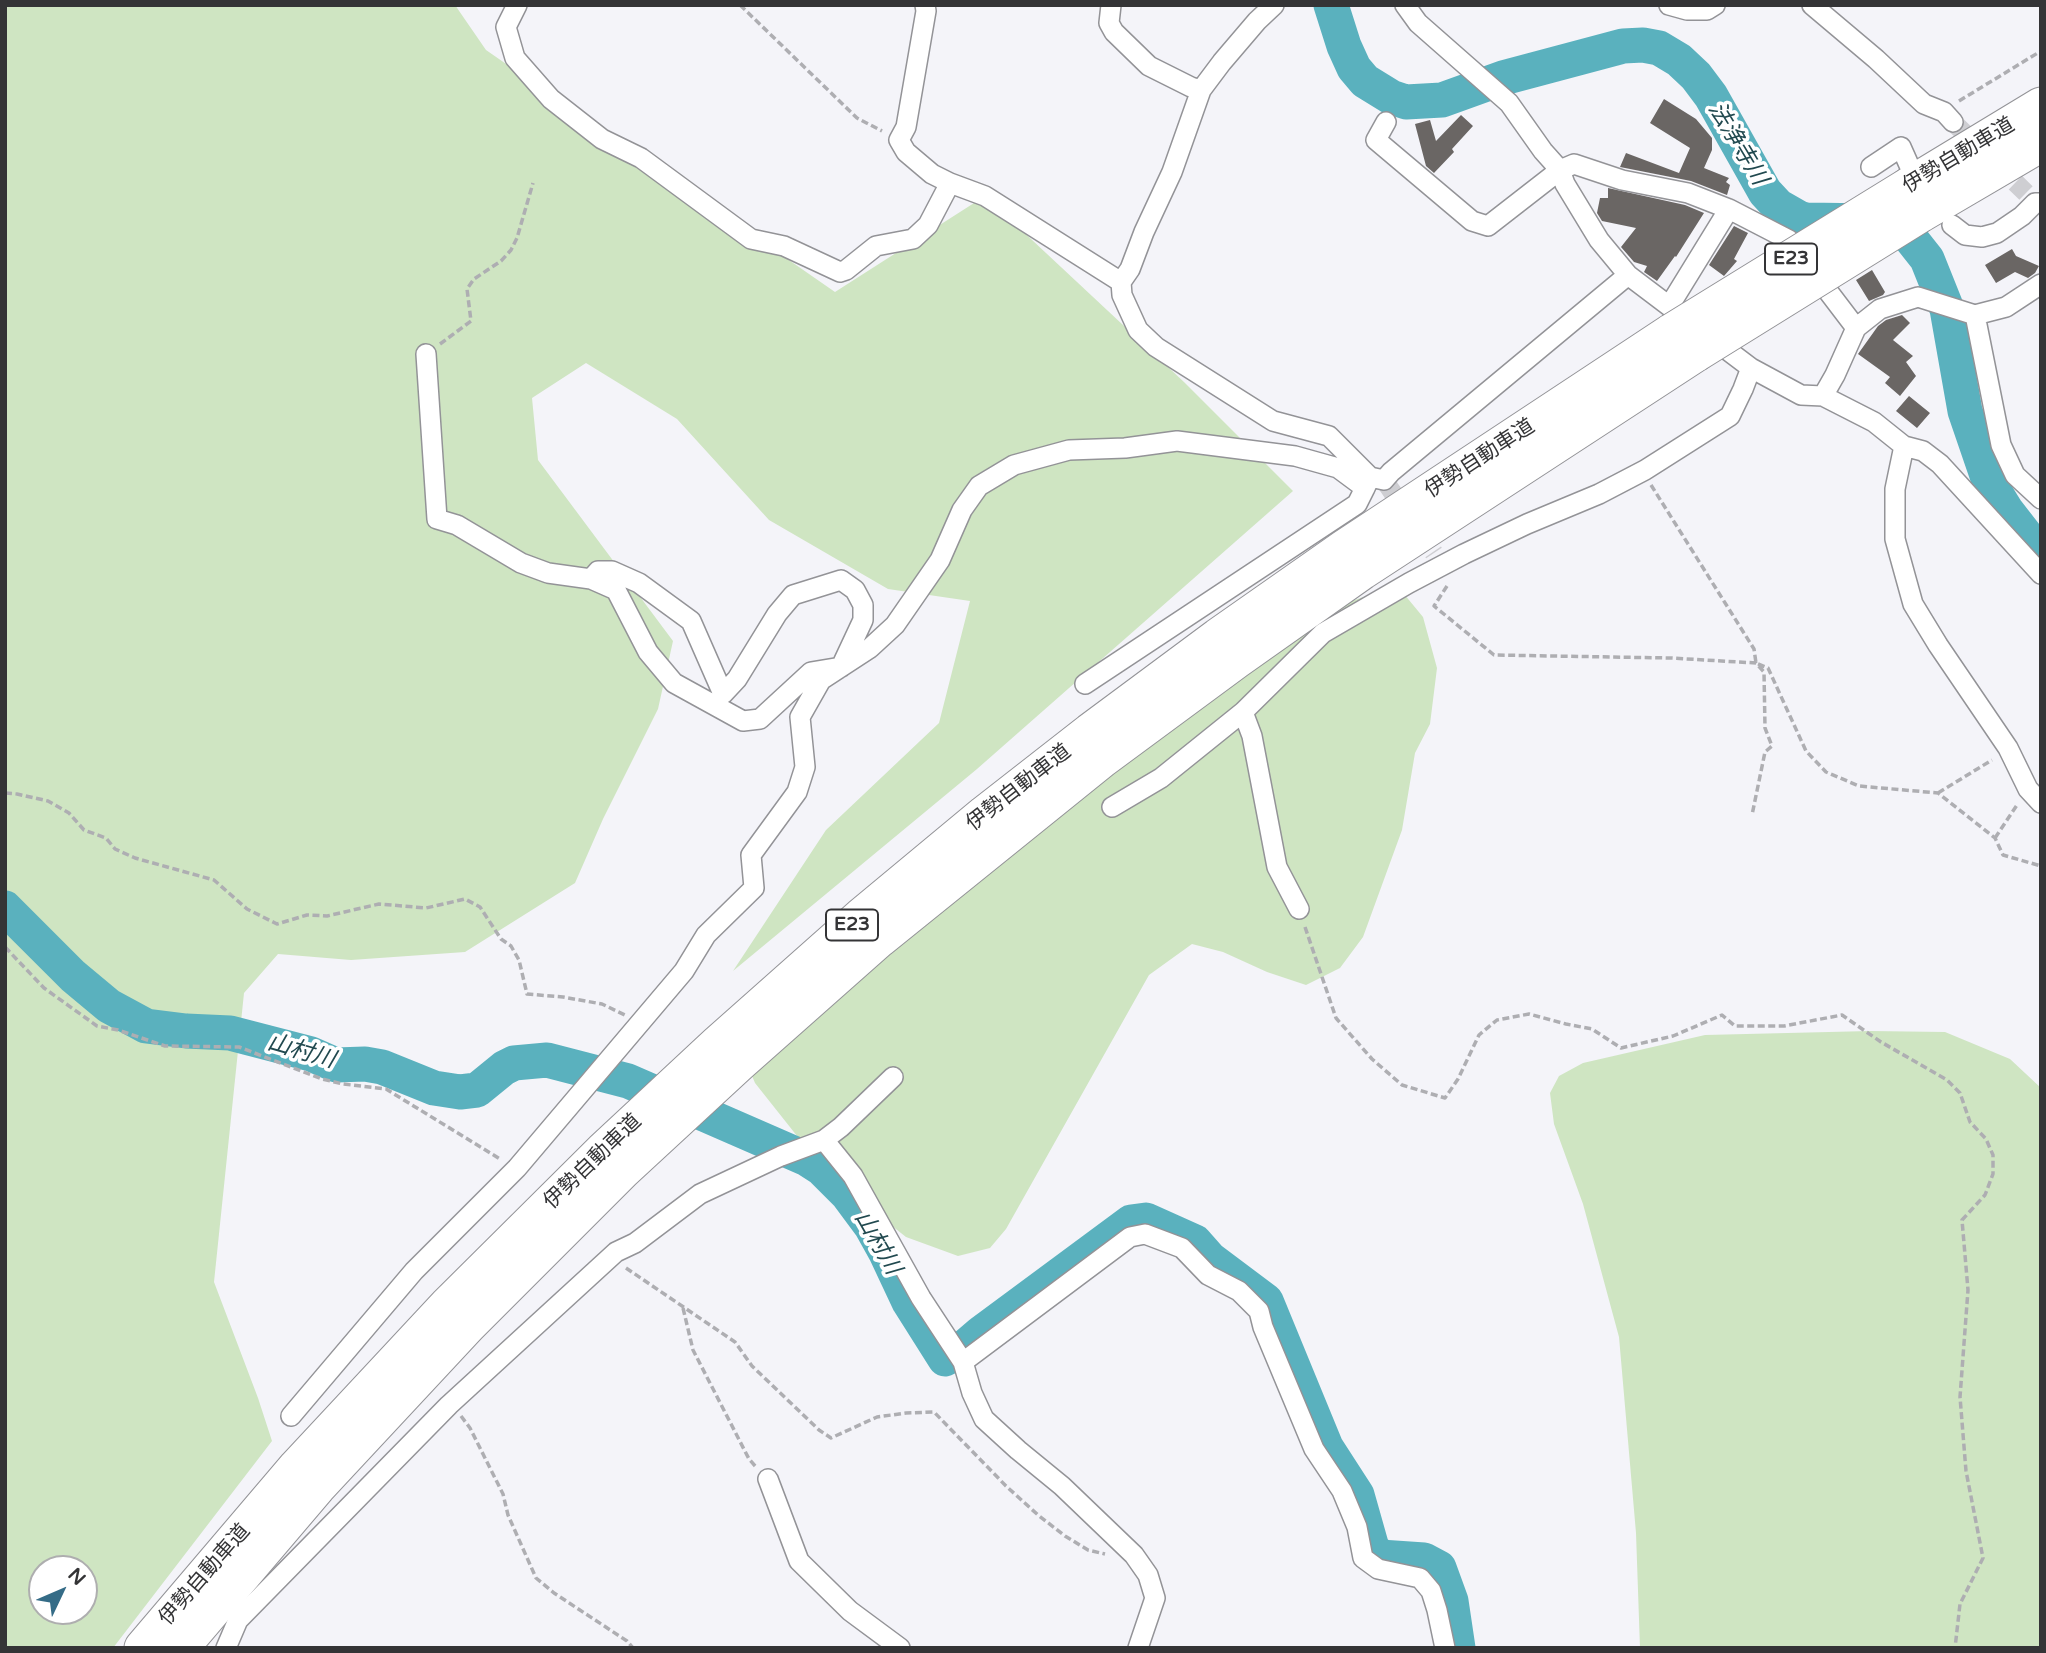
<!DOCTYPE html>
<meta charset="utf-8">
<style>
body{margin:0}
#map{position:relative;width:2046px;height:1653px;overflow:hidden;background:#f4f4f9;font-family:"Varela Round",sans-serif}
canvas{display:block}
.frame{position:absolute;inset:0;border:7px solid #343436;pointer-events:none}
.north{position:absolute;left:28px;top:1555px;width:70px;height:70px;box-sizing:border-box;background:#fff;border:2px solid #aeaeaf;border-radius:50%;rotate:46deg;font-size:19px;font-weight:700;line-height:28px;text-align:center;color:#343436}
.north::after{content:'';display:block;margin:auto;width:24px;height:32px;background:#356c87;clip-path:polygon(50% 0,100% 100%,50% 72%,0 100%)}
</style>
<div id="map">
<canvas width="2046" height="1653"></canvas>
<div class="frame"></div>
<div class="north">N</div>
</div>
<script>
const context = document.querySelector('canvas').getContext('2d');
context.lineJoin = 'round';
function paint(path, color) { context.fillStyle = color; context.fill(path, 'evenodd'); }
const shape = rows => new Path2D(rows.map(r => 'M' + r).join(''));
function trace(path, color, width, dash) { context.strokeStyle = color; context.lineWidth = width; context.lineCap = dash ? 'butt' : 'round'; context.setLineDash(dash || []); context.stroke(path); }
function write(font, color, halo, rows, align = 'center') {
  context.font = font + ' "Varela Round","Noto Sans JP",sans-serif'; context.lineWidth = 7; context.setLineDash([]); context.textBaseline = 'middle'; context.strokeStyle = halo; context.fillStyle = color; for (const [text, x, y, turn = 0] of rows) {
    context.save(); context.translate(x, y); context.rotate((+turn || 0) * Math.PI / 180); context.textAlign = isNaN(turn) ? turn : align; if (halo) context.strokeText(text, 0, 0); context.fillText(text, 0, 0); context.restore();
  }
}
const green = shape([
 [5,5,455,5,486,50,835,292,985,196,1184,382,1293,491,977,769,733,971,826,830,939,723,970,601,888,589,769,520,677,419,586,363,532,398,538,460,673,641,658,709,603,819,575,883,465,952,351,960,278,954,244,993,214,1282,258,1398,272,1441,113,1648,5,1648],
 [42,1569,84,1569,84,1611,42,1611],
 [1404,594,1423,617,1437,668,1430,724,1415,753,1402,830,1363,937,1340,968,1306,985,1267,972,1223,952,1192,944,1149,975,1006,1229,990,1248,958,1256,906,1237,858,1199,801,1141,755,1083,735,1034,1313,615,1366,596],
 [1870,1031,1945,1032,2010,1059,2041,1088,2041,1648,1640,1648,1636,1533,1619,1337,1583,1204,1554,1124,1550,1093,1559,1076,1583,1063,1705,1035]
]);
const river = shape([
 [1331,5,1344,46,1354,68,1365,81,1391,97,1406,102,1442,100,1503,78,1623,46,1643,45,1659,48,1679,60,1696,76,1711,96,1765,192,1778,206,1799,218,1806,220,1875,221,1908,235,1927,259,1947,309,1965,411,1990,484,2006,510,2027,537,2041,548],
 [5,908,73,976,109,1006,146,1026,186,1031,230,1033,311,1054,336,1065,365,1064,382,1067,434,1088,460,1092,477,1090,504,1068,514,1063,547,1060,628,1081,807,1159,821,1168,848,1195,871,1226,886,1253,909,1302,945,1359,967,1345,981,1333,1131,1222,1146,1220,1195,1242,1210,1259,1266,1301,1326,1447,1357,1495,1372,1548,1380,1557,1424,1560,1439,1568,1451,1601,1458,1648]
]);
const building = shape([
 [1664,99,1696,119,1712,138,1712,150,1704,168,1729,178,1726,182,1730,185,1727,195,1691,181,1620,167,1626,153,1679,173,1690,148,1650,123],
 [1461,115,1473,126,1452,149,1454,152,1434,173,1426,166,1415,124,1430,120,1436,141],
 [1608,188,1685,205,1704,213,1676,257,1675,256,1657,281,1644,272,1647,266,1634,262,1621,247,1636,228,1602,221,1597,213,1600,198,1608,198],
 [1734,226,1748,233,1734,259,1737,261,1724,276,1709,265],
 [2012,249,2016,256,2039,266,2035,273,2028,278,2015,272,1996,283,1985,265],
 [1872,270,1885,292,1883,295,1869,301,1856,280],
 [1902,315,1910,323,1893,340,1913,356,1906,362,1916,376,1900,396,1885,383,1890,377,1858,354,1878,326,1886,320],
 [1909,396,1930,413,1917,428,1896,411]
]);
const minorTunnel = shape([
 [1953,122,2026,193],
 [1384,480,1434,553]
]);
const path = shape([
 [740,5,857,118,882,131],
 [1959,101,2041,51],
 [440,344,471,321,467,289,474,279,501,261,511,250,517,238,533,183],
 [1651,485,1754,649,1756,663,1768,668,1806,751,1826,772,1859,786,1938,793,1995,838,2003,855,2041,866],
 [1447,586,1434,606,1494,655,1671,658,1756,663,1764,672,1765,728,1772,746,1765,752,1752,815],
 [5,793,17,794,48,801,69,813,84,830,106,838,115,849,135,858,214,880,247,909,277,924,307,915,327,916,379,904,426,908,465,899,480,907,501,939,511,946,519,960,527,994,563,997,602,1004,625,1015],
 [1938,793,1992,760],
 [1995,838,2017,805],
 [1305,927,1336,1018,1372,1059,1402,1085,1445,1098,1458,1079,1479,1035,1497,1020,1529,1014,1566,1024,1592,1029,1621,1048,1673,1036,1722,1015,1735,1026,1784,1026,1842,1015,1881,1042,1947,1080,1960,1093,1970,1122,1986,1139,1993,1155,1993,1174,1985,1195,1962,1220,1968,1290,1960,1397,1966,1471,1983,1558,1960,1604,1955,1648],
 [5,947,44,988,97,1026,118,1030,165,1046,239,1047,322,1079,343,1084,386,1089,500,1159],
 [626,1268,735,1342,752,1366,819,1430,831,1438,877,1417,906,1413,934,1412,1006,1486,1038,1515,1065,1536,1088,1550,1105,1554],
 [683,1308,693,1350,749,1459,756,1467],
 [461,1416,470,1428,503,1494,508,1515,536,1578,554,1593,627,1641,633,1648]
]);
const minor = shape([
 [517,5,506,27,515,58,551,99,602,139,641,158,751,239,784,246,840,272,846,270,876,246,913,239,928,225,950,183,985,196,1121,282],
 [925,5,926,11,906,127,899,140,906,152,932,174,950,183],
 [1111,5,1109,23,1114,32,1149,66,1191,87,1201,90],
 [1274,5,1257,21,1222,62,1201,90,1172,172,1144,232,1130,269,1121,282,1122,295,1138,330,1156,347,1273,421,1329,436,1370,477,1384,480,1391,472,1628,275],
 [1405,5,1418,23,1509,103,1543,151,1560,170,1565,184,1599,240,1628,275,1751,368,1801,395,1823,396,1874,422,1904,446,1923,451,1940,464,2041,574],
 [1669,5,1687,10,1707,10,1715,5],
 [1812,5,1876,59,1924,104,1944,112,1953,122],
 [1386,122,1376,140,1472,221,1488,226,1560,170,1574,164,1622,180,1688,193,1729,209,1789,240,1856,328],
 [1871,167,1901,147,1909,165],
 [1952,225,1965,235,1982,237,1997,233,2022,216,2035,203,2041,203],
 [2041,284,2006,307,1975,315,2001,445,2015,475,2041,499],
 [1673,300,1729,209],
 [426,354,437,519,457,525,521,563,548,573,591,579,616,590,648,652,674,683,743,721,760,719,811,672,841,667,863,620,863,605,855,590,841,580,793,595,777,614,737,679,723,694,691,621,639,583,612,571,598,571,591,579],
 [1823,396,1835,375,1856,328,1880,309,1918,297,1975,315],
 [1904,446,1895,489,1895,539,1913,604,1938,645,2008,748,2028,789,2041,803],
 [1085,684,1357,504,1365,488],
 [1243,712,1252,736,1277,867,1299,909],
 [1112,807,1161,778,1243,712,1323,633,1409,583,1464,554,1527,524,1599,494,1645,470,1730,416,1743,389,1751,368],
 [824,1140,853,1176,921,1298,963,1362,972,1393,984,1419,1018,1450,1062,1486,1134,1555,1148,1575,1155,1598,1138,1648],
 [963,1362,1130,1237,1145,1234,1182,1248,1208,1275,1239,1291,1259,1311,1263,1327,1314,1449,1342,1491,1357,1527,1363,1558,1378,1569,1420,1578,1431,1591,1437,1610,1445,1648],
 [291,1416,414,1271,517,1168,684,971,706,935,754,888,751,855,797,792,805,767,800,717,821,680,870,648,895,625,940,560,962,510,979,486,1014,465,1069,450,1125,448,1177,441,1295,456,1338,468,1365,488,1370,477],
 [768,1479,799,1561,850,1611,900,1648],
 [226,1648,238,1620,449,1405,616,1252,635,1243,700,1194,781,1156,824,1140,841,1127,893,1077]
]);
const motorway = shape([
 [1909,186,2041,106],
 [1920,214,2041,143],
 [143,1648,297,1467,448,1305,603,1151,719,1043,861,917,985,814,1090,732,1218,637,1345,548,1672,332],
 [180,1648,317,1487,468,1325,622,1171,739,1063,879,939,1102,759,1236,660,1362,571,1696,353]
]);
const motorwayBridge = shape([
 [1672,332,1909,186],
 [1696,353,1920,214]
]);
const shields = [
 [1791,259,52],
 [852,925,52]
];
const shieldNames = [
 ["E23",1791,259],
 ["E23",852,925]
];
const streetNames = [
 ["伊勢自動車道",1959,156,-31],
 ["伊勢自動車道",1480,459,-33],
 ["伊勢自動車道",1019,788,-38],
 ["伊勢自動車道",593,1162,-44],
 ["伊勢自動車道",205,1575,-49]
];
const waterNames = [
 ["法浄寺川",1737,144,59],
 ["山村川",301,1052,16],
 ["山村川",877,1243,60]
];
paint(green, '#cfe5c2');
trace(river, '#5ab1be', 35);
paint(building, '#6a6664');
trace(minorTunnel, '#ceced2', 19, [19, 10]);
trace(minor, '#939397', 22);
trace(motorway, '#939397', 39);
trace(path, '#aeaeb2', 3.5, [7, 3.5]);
trace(minor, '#fff', 19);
trace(motorway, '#fff', 37);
trace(motorwayBridge, '#939397', 39, []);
trace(motorwayBridge, '#fff', 37);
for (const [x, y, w] of shields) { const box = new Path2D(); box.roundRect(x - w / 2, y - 15.5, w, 31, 5); context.fillStyle = '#fff'; context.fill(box); trace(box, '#343436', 2); }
write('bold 19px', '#343436', null, shieldNames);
write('21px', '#343436', '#fff', streetNames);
write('italic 23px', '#21494f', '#fff', waterNames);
</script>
